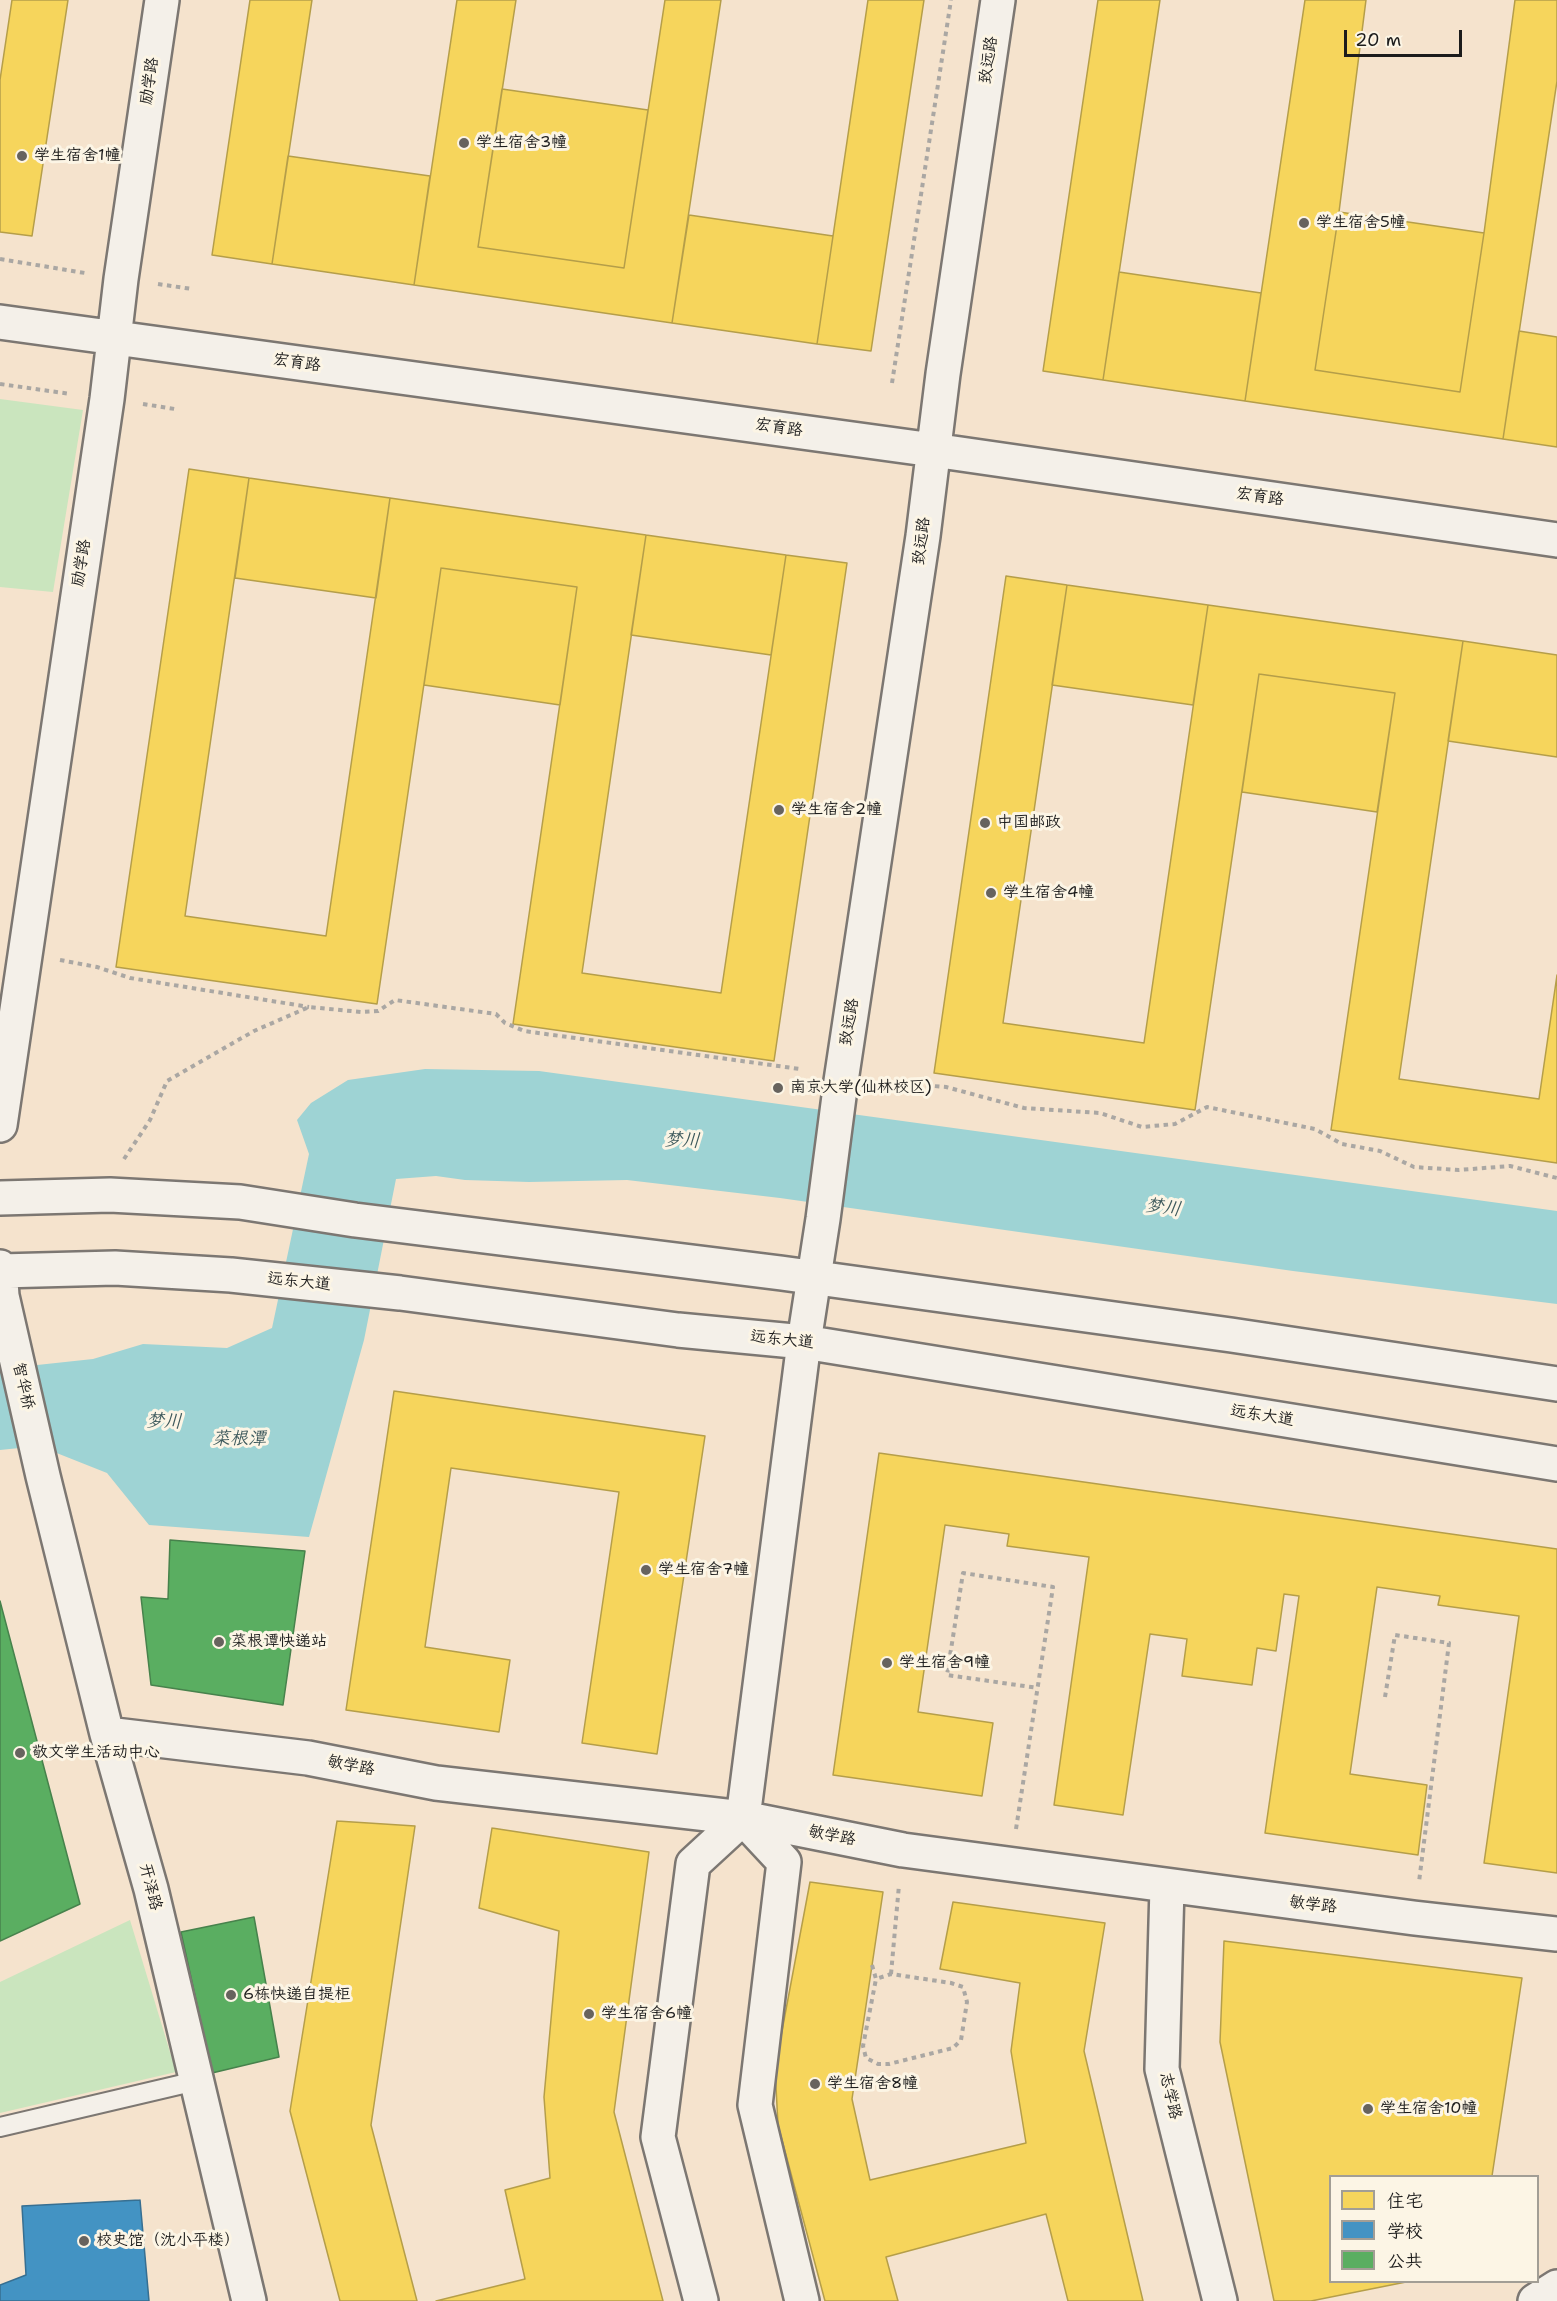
<!DOCTYPE html>
<meta charset="utf-8">
<style>
body{margin:0}
#map{position:relative;width:1557px;height:2301px;overflow:hidden;background:#f1e7da;font-family:"Shantell Sans","LXGW WenKai TC",sans-serif}
canvas{display:block}
.legend{position:absolute;left:1329px;top:2175px;width:210px;height:108px;box-sizing:border-box;background:#fcf5e5;border:2px solid #a29e95;margin:0;padding:8px 10px;list-style:none;font-size:18px;color:#1c1c1c}
.legend li{display:flex;align-items:center;gap:12px;height:30px}
.legend b{width:30px;border:2px solid #a29e95}
.scale{position:absolute;left:1344px;top:30px;width:118px;height:27px;box-sizing:border-box;border:3px solid #1c1c1c;border-top:0;padding-left:8px;font-size:18px;line-height:21px;white-space:nowrap;color:#1c1c1c;-webkit-text-stroke:4px #fcf5e5;paint-order:stroke}
</style>
<div id="map">
<canvas width="1557" height="2301"></canvas>
<ul class="legend">
<li><b style="height:16px;background:#f6d55c"></b>住宅</li>
<li><b style="height:16px;background:#4393c3"></b>学校</li>
<li><b style="height:16px;background:#5aae61"></b>公共</li>
</ul>
<div class="scale">20 m</div>
</div>
<script>
const context = document.querySelector('canvas').getContext('2d');
context.lineJoin = 'round';
function paint(path, color) { context.fillStyle = color; context.fill(path, 'evenodd'); }
const shape = rows => new Path2D(rows.map(r => 'M' + r).join(''));
function trace(path, color, width, dash) { context.strokeStyle = color; context.lineWidth = width; context.lineCap = dash ? 'butt' : 'round'; context.setLineDash(dash || []); context.stroke(path); }
function write(font, color, halo, rows, align = 'center') {
  context.font = font + ' "Shantell Sans","LXGW WenKai TC",sans-serif'; context.lineWidth = 6; context.setLineDash([]); context.textBaseline = 'middle'; context.strokeStyle = halo; context.fillStyle = color; for (const [text, x, y, turn = 0] of rows) {
    context.save(); context.translate(x, y); context.rotate((+turn || 0) * Math.PI / 180); context.textAlign = isNaN(turn) ? turn : align; if (halo) context.strokeText(text, 0, 0); context.fillText(text, 0, 0); context.restore();
  }
}
const built = shape([
 [0,0,1557,0,1557,2301,0,2301],
 [1330,2176,1538,2176,1538,2282,1330,2282]
]);
const green = shape([
 [0,399,83,410,53,592,0,587],
 [130,1920,176,2072,0,2113,0,1982]
]);
const water = shape([
 [425,1069,539,1071,1557,1211,1557,1304,1293,1271,780,1198,627,1180,529,1182,465,1180,436,1176,396,1179,364,1340,309,1537,149,1525,107,1473,39,1446,0,1450,0,1369,93,1359,143,1344,227,1348,272,1328,309,1154,297,1120,311,1103,348,1080]
]);
const homes = shape([
 [12,0,68,0,32,236,0,232,0,80,12,0],
 [250,0,312,0,272,264,212,255,250,0],
 [457,0,516,0,478,247,624,268,665,0,721,0,672,323,414,285,457,0],
 [868,0,924,0,871,351,817,344,868,0],
 [1098,0,1160,0,1103,380,1043,371,1098,0],
 [1305,0,1366,0,1339,212,1315,370,1460,392,1484,233,1515,0,1557,0,1557,81,1503,439,1245,401,1305,0],
 [502,89,648,110,624,268,478,247,502,89],
 [288,156,430,176,414,285,272,264,288,156],
 [1339,212,1484,233,1460,392,1315,370,1339,212],
 [689,215,833,236,817,344,672,323,689,215],
 [1119,272,1261,293,1245,401,1103,380,1119,272],
 [1519,331,1557,337,1557,447,1503,439,1519,331],
 [189,469,249,478,185,916,326,936,390,498,646,535,582,973,721,993,786,555,847,563,774,1061,513,1024,577,587,441,568,377,1004,116,967,189,469],
 [249,478,390,498,376,598,235,578,249,478],
 [646,535,786,555,771,655,631,635,646,535],
 [441,568,577,587,560,705,424,685,441,568],
 [1006,576,1067,585,1003,1023,1144,1043,1208,605,1463,641,1399,1079,1539,1099,1557,975,1557,1163,1331,1130,1395,693,1259,674,1195,1110,934,1073,1006,576],
 [1067,585,1208,605,1193,705,1052,685,1067,585],
 [1463,641,1557,655,1557,757,1448,741,1463,641],
 [1259,674,1395,693,1377,812,1242,792,1259,674],
 [394,1391,705,1436,657,1754,582,1743,619,1492,451,1468,425,1647,510,1660,499,1732,346,1710,394,1391],
 [879,1453,1557,1549,1557,1873,1484,1863,1519,1616,1438,1605,1440,1596,1377,1587,1350,1774,1427,1785,1418,1855,1265,1833,1299,1596,1284,1594,1276,1651,1257,1648,1252,1685,1182,1676,1187,1639,1150,1634,1123,1815,1054,1805,1089,1557,1007,1546,1009,1534,945,1525,918,1712,993,1723,982,1796,833,1775,879,1453],
 [337,1821,415,1826,371,2125,417,2301,340,2301,290,2111,337,1821],
 [492,1828,649,1852,614,2112,663,2301,436,2301,525,2279,505,2190,550,2178,544,2097,559,1931,479,1908,492,1828],
 [810,1882,883,1892,852,2099,870,2180,1026,2143,1011,2051,1020,1983,940,1969,953,1902,1105,1923,1084,2051,1143,2301,1068,2301,1046,2214,886,2257,898,2301,825,2301,778,2125,775,2068,810,1882],
 [1224,1941,1522,1978,1492,2176,1330,2176,1330,2282,1406,2282,1311,2301,1274,2301,1220,2042,1224,1941]
]);
const schools = shape([
 [140,2200,149,2301,0,2301,0,2285,26,2275,22,2206,140,2200]
]);
const public = shape([
 [170,1540,305,1551,283,1705,151,1685,141,1597,168,1599,170,1540],
 [0,1601,80,1904,0,1941,0,1601],
 [254,1917,279,2057,212,2073,181,1932,254,1917]
]);
const path = shape([
 [0,259,85,273],
 [158,284,192,289],
 [892,383,951,0],
 [0,384,71,394],
 [143,404,175,409],
 [60,960,97,967,130,978,309,1007],
 [908,1084,946,1087,1024,1108,1100,1113,1142,1127,1175,1124,1207,1107,1315,1129,1342,1144,1380,1151,1414,1167,1459,1170,1510,1166,1557,1178],
 [124,1159,150,1120,167,1081,254,1031,309,1007,361,1012,378,1011,395,1000,496,1014,505,1023,524,1031,800,1069],
 [1385,1697,1395,1635,1449,1643,1419,1882],
 [1016,1829,1053,1587,963,1573,947,1675,1038,1688],
 [872,1965,876,1979,891,1974,951,1983,963,1987,967,2002,961,2040,953,2048,889,2064,878,2064,866,2058,863,2046,876,1979],
 [891,1974,899,1885]
]);
const service = shape([
 [0,2127,196,2081]
]);
const minor = shape([
 [0,322,933,450,1557,540],
 [0,1125,107,399,121,279,162,0],
 [0,1198,110,1195,240,1202,355,1220,781,1273,1231,1335,1557,1384],
 [0,1267,2,1296,43,1476,107,1734,151,1889,249,2301],
 [0,1271,115,1268,231,1275,400,1293,678,1330,804,1342,1557,1464],
 [107,1734,308,1758,436,1783,743,1818,903,1850,1414,1918,1557,1934],
 [743,1818,784,1862,755,2105,802,2301],
 [1167,1887,1162,2069,1220,2301],
 [701,2301,658,2137,693,1864,743,1818,804,1342,823,1219,841,1081,923,536,943,374,998,0],
 [1535,2301,1557,2287]
]);
const markers = [
 [464,143,6,"#67635e"],
 [22,156,6,"#67635e"],
 [1304,223,6,"#67635e"],
 [779,810,6,"#67635e"],
 [985,823,6,"#67635e"],
 [991,893,6,"#67635e"],
 [778,1088,6,"#67635e"],
 [646,1570,6,"#67635e"],
 [219,1642,6,"#67635e"],
 [887,1663,6,"#67635e"],
 [20,1753,6,"#67635e"],
 [231,1995,6,"#67635e"],
 [589,2014,6,"#67635e"],
 [815,2084,6,"#67635e"],
 [1368,2109,6,"#67635e"],
 [84,2241,6,"#67635e"]
];
const streetNames = [
 ["致远路",989,60,-82],
 ["励学路",150,81,-82],
 ["宏育路",297,363,8],
 ["宏育路",779,428,8],
 ["宏育路",1260,497,8],
 ["致远路",922,541,-83],
 ["励学路",82,563,-81],
 ["致远路",850,1022,-81],
 ["远东大道",299,1282,6],
 ["远东大道",782,1340,6],
 ["智华桥",23,1386,77],
 ["远东大道",1262,1416,9],
 ["敏学路",351,1766,11],
 ["敏学路",832,1836,11],
 ["开泽路",150,1887,76],
 ["敏学路",1313,1905,7],
 ["志学路",1170,2096,77]
];
const poiNames = [
 ["学生宿舍3幢",476,143],
 ["学生宿舍1幢",34,156],
 ["学生宿舍5幢",1316,223],
 ["学生宿舍2幢",791,810],
 ["中国邮政",997,823],
 ["学生宿舍4幢",1003,893],
 ["南京大学(仙林校区)",790,1088],
 ["学生宿舍7幢",658,1570],
 ["菜根谭快递站",231,1642],
 ["学生宿舍9幢",899,1663],
 ["敬文学生活动中心",32,1753],
 ["6栋快递自提柜",243,1995],
 ["学生宿舍6幢",601,2014],
 ["学生宿舍8幢",827,2084],
 ["学生宿舍10幢",1380,2109],
 ["校史馆（沈小平楼）",96,2241]
];
const waterNames = [
 ["梦川",682,1141,3],
 ["梦川",1163,1208,8],
 ["梦川",164,1422,2],
 ["菜根潭",239,1439]
];
paint(built, '#f5e3cd');
paint(green, '#cae5be');
paint(water, '#9ed3d4');
paint(homes, '#f6d55c');
trace(homes, '#b59e49', 1.5);
paint(schools, '#4393c3');
trace(schools, '#376f91', 1.5);
paint(public, '#5aae61');
trace(public, '#47824c', 1.5);
trace(service, '#7c7772', 22);
trace(minor, '#7c7772', 38);
trace(path, '#aaa7a3', 4, [4.5, 4.5]);
trace(service, '#f4f0e9', 18);
trace(minor, '#f4f0e9', 33);
for (const [x, y, r, color] of markers) { const dot = new Path2D(); dot.arc(x, y, r, 0, 2 * Math.PI); context.fillStyle = color; context.fill(dot); trace(dot, '#fcf5e5', 2); }
write('16px', '#1c1c1c', '#fcf5e5', streetNames);
write('16px', '#1c1c1c', '#fcf5e5', poiNames, 'left');
write('italic 18px', '#3d595c', '#fcf5e5', waterNames);
</script>
